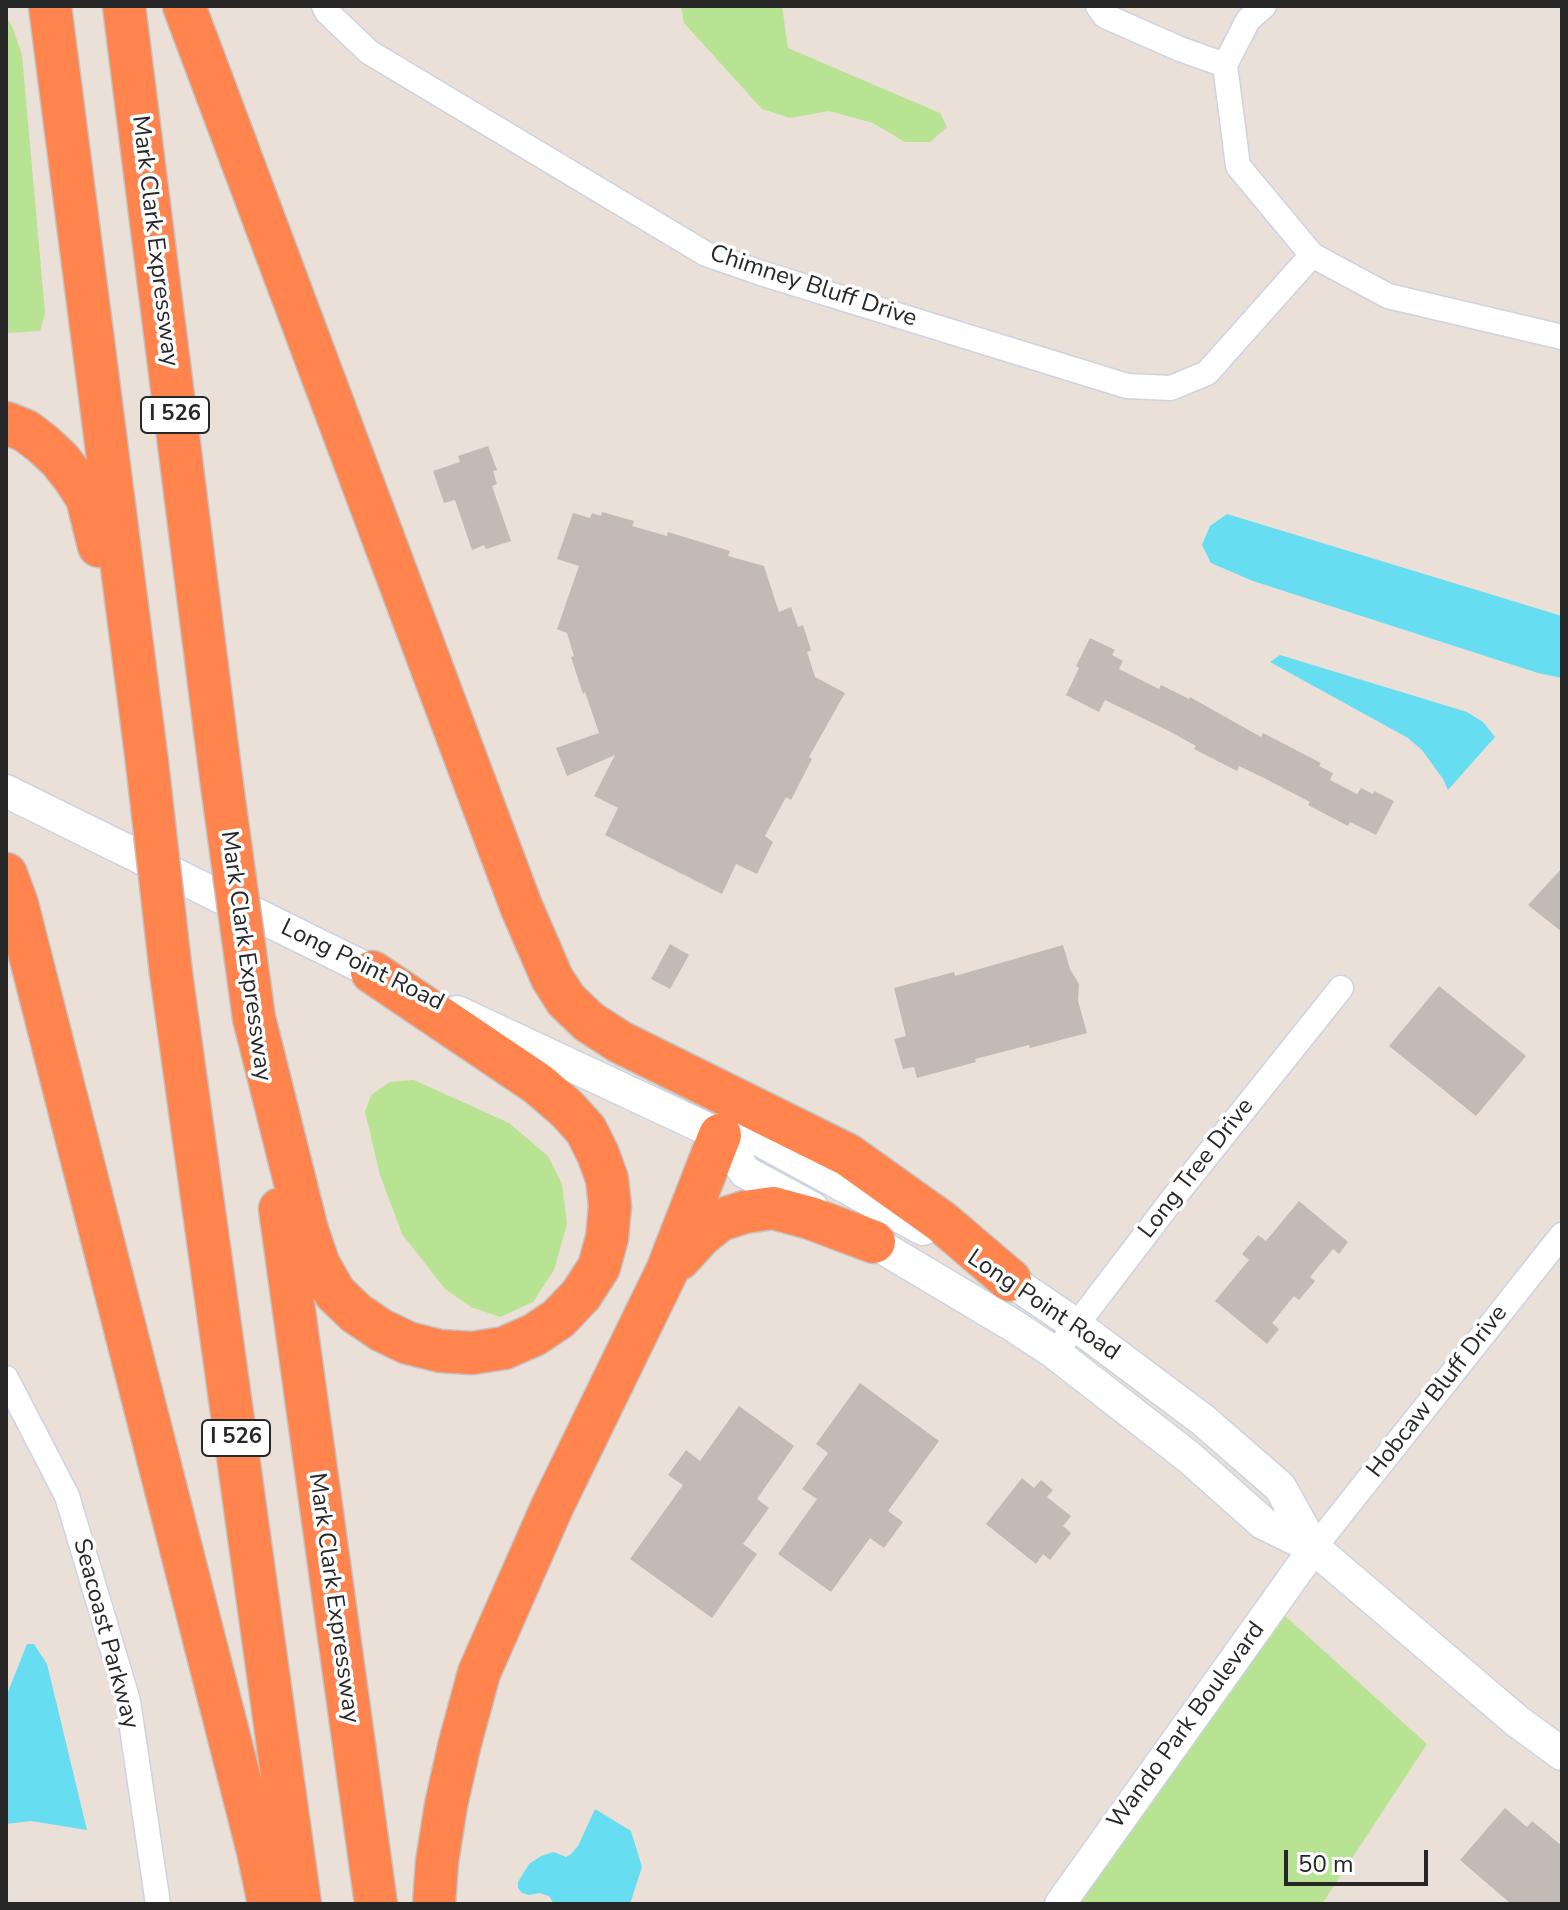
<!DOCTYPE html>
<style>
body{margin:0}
#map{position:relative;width:1568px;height:1910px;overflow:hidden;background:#eae0d8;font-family:"Nunito Sans",sans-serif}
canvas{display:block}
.frame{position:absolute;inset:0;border:8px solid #272727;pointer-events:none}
.scale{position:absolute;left:1284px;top:1850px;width:144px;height:36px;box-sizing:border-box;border:4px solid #272727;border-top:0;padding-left:10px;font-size:24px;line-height:28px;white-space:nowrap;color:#272727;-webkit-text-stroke:6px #fff;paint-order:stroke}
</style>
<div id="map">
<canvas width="1568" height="1910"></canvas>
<div class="frame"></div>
<div class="scale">50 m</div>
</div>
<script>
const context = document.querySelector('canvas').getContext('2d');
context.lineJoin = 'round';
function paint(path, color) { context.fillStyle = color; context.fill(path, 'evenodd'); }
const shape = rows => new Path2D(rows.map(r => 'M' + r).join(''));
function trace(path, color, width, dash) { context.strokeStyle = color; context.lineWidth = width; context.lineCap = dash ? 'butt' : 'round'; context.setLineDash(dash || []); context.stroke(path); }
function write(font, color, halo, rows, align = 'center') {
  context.font = font + ' "Nunito Sans",sans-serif'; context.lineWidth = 7; context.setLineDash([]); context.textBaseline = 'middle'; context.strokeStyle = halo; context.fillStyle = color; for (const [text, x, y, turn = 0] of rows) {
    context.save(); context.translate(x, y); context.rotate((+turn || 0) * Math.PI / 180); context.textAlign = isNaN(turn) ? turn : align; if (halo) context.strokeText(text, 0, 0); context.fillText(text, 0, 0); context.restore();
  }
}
const green = shape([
 [681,6,782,6,788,48,940,113,947,127,930,142,905,142,873,123,829,111,790,118,762,109,684,23],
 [8,20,12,26,22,55,45,313,40,331,24,332,6,333,6,25],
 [414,1080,509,1123,548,1156,562,1184,567,1224,554,1270,533,1302,500,1317,471,1307,445,1289,402,1234,380,1175,365,1112,371,1095,390,1082],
 [1283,1614,1427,1744,1322,1904,1072,1904]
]);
const water = shape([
 [1227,514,1562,616,1562,678,1538,673,1253,581,1211,563,1202,545,1210,526],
 [1280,655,1467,712,1483,722,1495,737,1448,790,1443,779,1422,750,1408,738,1270,662],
 [27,1644,34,1644,47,1664,87,1830,31,1821,6,1824,6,1697],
 [595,1809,631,1831,642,1867,630,1904,554,1904,549,1896,540,1893,529,1895,522,1893,518,1888,518,1882,529,1864,541,1856,554,1852,566,1857,571,1854,578,1846]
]);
const building = shape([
 [488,446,497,470,493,471,497,484,492,486,511,541,486,549,484,545,472,550,455,500,444,503,433,471,460,462,458,456],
 [602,512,634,521,632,526,667,536,668,532,730,551,728,556,764,566,779,612,791,607,798,627,803,625,811,650,807,652,815,677,845,693,809,757,812,759,791,800,786,797,765,836,773,842,757,874,736,864,722,894,605,835,618,808,594,796,615,755,567,776,556,748,599,733,585,692,583,694,571,657,574,656,567,633,557,629,579,566,557,559,573,513,590,518,592,513,601,516],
 [1090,638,1115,650,1112,655,1123,661,1119,669,1159,689,1161,685,1189,699,1190,697,1261,737,1263,733,1321,763,1319,766,1333,773,1330,780,1357,794,1361,788,1373,794,1374,791,1394,801,1376,835,1350,822,1348,826,1308,805,1310,802,1264,778,1239,766,1237,771,1194,749,1196,746,1169,731,1105,700,1099,712,1066,695,1079,668,1076,666],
 [1562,868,1562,932,1528,905],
 [670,944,689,955,670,989,651,979],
 [1063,945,1070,969,1079,984,1078,1001,1087,1033,1030,1048,1029,1045,975,1059,976,1062,917,1078,914,1067,903,1069,894,1039,906,1036,894,988,954,972,955,976],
 [1439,986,1526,1056,1476,1116,1389,1046],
 [1299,1201,1348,1242,1339,1254,1333,1249,1310,1277,1315,1281,1299,1300,1294,1296,1272,1323,1279,1329,1267,1344,1215,1301,1249,1260,1242,1254,1258,1235,1266,1241],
 [860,1383,939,1441,888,1511,903,1522,884,1548,870,1538,831,1592,778,1554,817,1499,802,1489,828,1453,816,1444],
 [739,1406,794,1446,757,1499,769,1508,743,1544,757,1554,712,1618,630,1559,683,1485,668,1475,686,1450,700,1461],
 [1022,1478,1034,1488,1041,1480,1053,1490,1047,1497,1071,1516,1063,1526,1071,1533,1050,1560,1043,1554,1036,1564,986,1524],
 [1505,1808,1527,1827,1532,1821,1562,1846,1562,1904,1511,1904,1460,1860]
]);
const minor = shape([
 [324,6,327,12,369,52,706,254,764,274,1127,386,1171,388,1207,373,1312,255],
 [1098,6,1105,16,1180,49,1225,65],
 [1264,6,1248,20,1225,65,1238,166,1312,255,1388,296,1562,337],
 [1055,1353,1178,1192,1341,988],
 [6,1378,67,1496,128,1701,158,1904],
 [1314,1548,1562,1235]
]);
const tertiary = shape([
 [1060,1904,1314,1548]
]);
const secondary = shape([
 [6,791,393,982],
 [457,1012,720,1135,754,1137,923,1229],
 [720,1135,745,1172,812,1208],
 [853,1230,1014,1326,1055,1353,1190,1458,1263,1523,1314,1548,1517,1721,1562,1754],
 [991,1269,1010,1280,1076,1325,1203,1420,1280,1487,1314,1548]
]);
const motorway = shape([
 [50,6,147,762],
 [124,6,221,778],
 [184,6,521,906,552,978,566,1000,589,1022,620,1042,848,1155,942,1222,1010,1280],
 [6,423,26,431,43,444,60,460,74,478,87,498,99,546],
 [6,874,17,904,258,1851,269,1904],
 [171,973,300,1904],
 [254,1018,307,1230,319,1265,335,1293,356,1313,381,1330,408,1343,440,1351,472,1353,504,1348,534,1335,558,1319,581,1295,599,1267,607,1238,610,1206,607,1179,598,1154,586,1130,567,1109,538,1084,372,972],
 [280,1209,376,1904],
 [679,1259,701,1235,720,1220,745,1212,773,1208,810,1218,874,1242],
 [434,1904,437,1862,446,1805,460,1743,479,1673,552,1507,667,1271,720,1135]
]);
const motorwayBridge = shape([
 [147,762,171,973],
 [221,778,254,1018]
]);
const shields = [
 [175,415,68],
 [236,1438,68]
];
const shieldNames = [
 ["I 526",175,415],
 ["I 526",236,1438]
];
const streetNames = [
 ["Mark Clark Expressway",154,241,83],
 ["Chimney Bluff Drive",813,287,18],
 ["Mark Clark Expressway",245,956,82],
 ["Long Point Road",362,966,26],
 ["Long Tree Drive",1197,1169,-52],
 ["Long Point Road",1043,1306,34],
 ["Hobcaw Bluff Drive",1438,1392,-52],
 ["Mark Clark Expressway",333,1598,82],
 ["Seacoast Parkway",105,1634,75],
 ["Wando Park Boulevard",1187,1726,-54]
];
paint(green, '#b8e392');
paint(water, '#66ddf1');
paint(building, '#c2bab5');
trace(minor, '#cdd3e1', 27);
trace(tertiary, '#cdd3e1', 33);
trace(secondary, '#cdd3e1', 35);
trace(motorway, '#c3c3c3', 45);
trace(minor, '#fff', 24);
trace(tertiary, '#fff', 30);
trace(secondary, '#fff', 32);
trace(motorway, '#ff844e', 42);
trace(motorwayBridge, '#c3c3c3', 45, []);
trace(motorwayBridge, '#ff844e', 42);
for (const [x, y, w] of shields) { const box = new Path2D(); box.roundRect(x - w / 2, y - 18, w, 36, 6); context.fillStyle = '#fff'; context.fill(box); trace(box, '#272727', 2); }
write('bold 22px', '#272727', null, shieldNames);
write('24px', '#272727', '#fff', streetNames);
</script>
